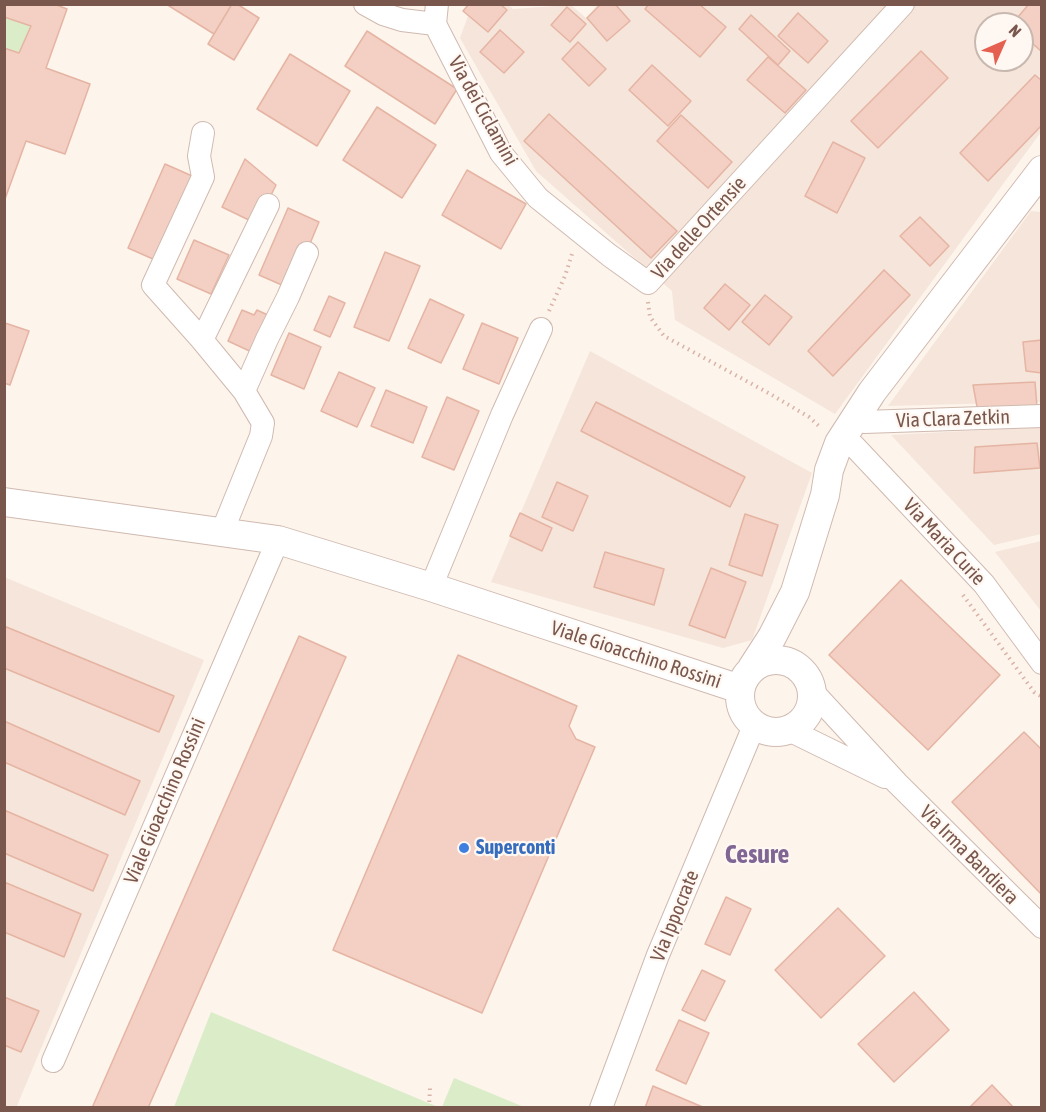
<!DOCTYPE html>
<style>
body{margin:0}
#map{position:relative;width:1046px;height:1112px;overflow:hidden;background:#fdf4ec;font-family:"Asap Condensed",sans-serif}
canvas{display:block}
.frame{position:absolute;inset:0;border:6px solid #79574d;pointer-events:none}
.north{position:absolute;left:974px;top:12px;width:60px;height:60px;box-sizing:border-box;background:#fff8f2;border:2px solid #c9b8b0;border-radius:50%;rotate:45deg;font-size:16px;font-weight:700;line-height:24px;text-align:center;color:#79574d}
.north::after{content:'';display:block;margin:auto;width:21px;height:27px;background:#e66051;clip-path:polygon(50% 0,100% 100%,50% 72%,0 100%)}
</style>
<div id="map">
<canvas width="1046" height="1112"></canvas>
<div class="frame"></div>
<div class="north">N</div>
</div>
<script>
const context = document.querySelector('canvas').getContext('2d');
context.lineJoin = 'round';
function paint(path, color) { context.fillStyle = color; context.fill(path, 'evenodd'); }
const shape = rows => new Path2D(rows.map(r => 'M' + r).join(''));
function trace(path, color, width, dash) { context.strokeStyle = color; context.lineWidth = width; context.lineCap = dash ? 'butt' : 'round'; context.setLineDash(dash || []); context.stroke(path); }
function write(font, color, halo, rows, align = 'center') {
  context.font = font + ' "Asap Condensed",sans-serif'; context.lineWidth = 4.5; context.setLineDash([]); context.textBaseline = 'middle'; context.strokeStyle = halo; context.fillStyle = color; for (const [text, x, y, turn = 0] of rows) {
    context.save(); context.translate(x, y); context.rotate((+turn || 0) * Math.PI / 180); context.textAlign = isNaN(turn) ? turn : align; if (halo) context.strokeText(text, 0, 0); context.fillText(text, 0, 0); context.restore();
  }
}
const residential = shape([
 [598,4,1041,5,1041,132,835,414,675,320,672,291,536,171,460,38,472,5,508,5,513,9,571,5,586,18],
 [986,24,1022,24,1022,60,986,60],
 [1031,211,1041,212,1041,402,888,406],
 [590,351,812,473,752,640,723,648,491,582],
 [1041,427,1041,534,994,545,891,435],
 [1041,541,1042,541,1041,611,995,552],
 [4,577,204,660,16,1108,4,1107]
]);
const green = shape([
 [4,17,31,26,19,53,5,48],
 [211,1012,438,1107,174,1107],
 [454,1078,524,1107,442,1107]
]);
const building = shape([
 [4,4,54,4,67,9,46,68,90,84,65,154,26,141,5,199,4,48,19,53,31,26,4,17,4,4],
 [166,4,232,4,214,34,166,4],
 [232,4,237,4,259,18,234,60,208,44,232,4],
 [469,4,500,4,507,10,488,32,463,11,469,4],
 [601,4,615,4,630,21,607,41,587,18,601,4],
 [649,4,699,4,726,27,700,57,645,9,649,4],
 [1029,4,1042,4,1042,52,1022,34,1022,24,1012,24,1029,4],
 [567,7,586,24,570,42,551,25,567,7],
 [798,13,828,41,808,63,778,36,798,13],
 [751,15,790,51,778,65,739,29,751,15],
 [500,30,524,52,504,73,480,52,500,30],
 [367,31,457,89,435,124,345,66,367,31],
 [578,42,606,69,589,86,562,59,578,42],
 [921,51,948,78,878,148,851,121,921,51],
 [290,54,350,91,317,146,257,109,290,54],
 [768,57,806,90,785,113,747,80,768,57],
 [652,65,691,101,668,126,629,90,652,65],
 [1035,75,1042,81,1042,125,988,181,960,153,1035,75],
 [377,107,436,145,402,198,343,160,377,107],
 [549,114,677,231,651,258,524,141,549,114],
 [681,115,732,162,708,188,657,141,681,115],
 [833,142,865,158,837,213,805,196,833,142],
 [245,159,276,185,257,224,222,207,245,159],
 [165,164,199,179,162,263,128,248,165,164],
 [467,170,526,204,501,249,442,215,467,170],
 [288,208,319,222,291,289,259,275,288,208],
 [920,217,949,246,930,266,900,236,920,217],
 [194,240,229,255,211,294,177,279,194,240],
 [385,252,420,266,389,341,354,327,385,252],
 [884,270,910,295,833,376,808,351,884,270],
 [725,284,750,305,729,330,704,308,725,284],
 [765,295,792,317,769,345,742,322,765,295],
 [329,296,345,303,330,337,314,330,329,296],
 [430,299,464,315,441,363,408,348,430,299],
 [242,310,254,315,257,310,272,317,256,354,228,341,242,310],
 [5,323,29,331,10,385,4,383,5,323],
 [482,323,518,338,499,384,463,369,482,323],
 [289,333,321,347,304,389,271,375,289,333],
 [1042,340,1042,373,1026,371,1023,342,1042,340],
 [339,372,375,388,357,427,321,411,339,372],
 [1035,382,1037,407,978,412,973,385,1035,382],
 [386,390,427,407,413,443,371,426,386,390],
 [447,397,479,411,454,470,422,457,447,397],
 [596,402,745,477,730,507,581,431,596,402],
 [1037,443,1040,468,974,473,975,447,1037,443],
 [557,482,588,496,573,531,542,517,557,482],
 [520,513,552,528,542,551,510,536,520,513],
 [745,514,778,525,762,576,729,565,745,514],
 [605,552,664,569,654,605,594,587,605,552],
 [711,568,746,582,725,638,689,625,711,568],
 [901,580,1000,675,928,750,829,655,901,580],
 [4,626,174,696,159,732,4,668,4,626],
 [299,636,346,657,148,1108,92,1108,299,636],
 [458,655,577,706,569,726,576,739,595,747,482,1013,333,950,458,655],
 [4,721,140,781,125,815,4,762,4,721],
 [1024,732,1042,750,1042,895,952,802,1024,732],
 [4,810,108,855,93,891,4,853,4,810],
 [4,882,81,914,64,957,4,932,4,882],
 [726,897,751,909,730,955,705,944,726,897],
 [838,908,885,956,821,1018,775,970,838,908],
 [702,970,725,981,705,1021,682,1010,702,970],
 [914,992,949,1030,894,1082,858,1044,914,992],
 [4,997,39,1011,21,1052,4,1045,4,997],
 [679,1020,709,1033,686,1084,656,1070,679,1020],
 [992,1085,1014,1108,969,1108,992,1085],
 [653,1086,705,1108,645,1108,653,1086]
]);
const path = shape([
 [648,302,650,317,664,336,772,395,809,417,820,427],
 [549,311,565,276,573,251],
 [963,595,1034,692,1042,697],
 [429,1108,430,1088]
]);
const minor = shape([
 [365,4,383,14,402,20,435,24],
 [437,4,435,24,501,153,538,198,609,255,648,283,903,4],
 [203,133,199,156,203,177,153,285,202,340,244,391,263,423,261,436,222,532],
 [202,340,268,205],
 [244,391,267,339,288,297,307,253],
 [864,422,1042,416],
 [854,446,984,584,1042,663],
 [431,587,502,415,541,329],
 [812,691,897,783,1042,927],
 [789,730,885,777],
 [53,1061,278,540],
 [601,1108,658,955,754,726]
]);
const tertiary = shape([
 [4,502,278,540,431,587,740,689],
 '740 696a36 36 0 1 1 72 0a36 36 0 1 1-72 0Z',
 [752,668,772,637,795,592,825,495,829,470,839,443,872,392,1042,170]
]);
const markers = [
 [464,848,6,"#3f7fe0"]
];
const streetNames = [
 ["Via dei Ciclamini",483,111,61],
 ["Via delle Ortensie",699,228,-48],
 ["Via Clara Zetkin",953,419,-2],
 ["Via Maria Curie",944,542,47],
 ["Viale Gioacchino Rossini",636,655,18],
 ["Viale Gioacchino Rossini",165,801,-67],
 ["Via Irma Bandiera",969,855,45],
 ["Via Ippocrate",675,916,-68]
];
const shopNames = [
 ["Superconti",476,848]
];
const districtNames = [
 ["Cesure",757,855]
];
paint(residential, '#f5e5da');
paint(green, '#dbecc9');
paint(building, '#f3d0c3');
trace(building, '#e5b4a3', 1.5);
trace(minor, '#d0bab0', 24);
trace(tertiary, '#d0bab0', 30);
trace(path, '#d9b3a5', 4, [1.5, 4.5]);
trace(minor, '#fff', 22);
trace(tertiary, '#fff', 28);
for (const [x, y, r, color] of markers) { const dot = new Path2D(); dot.arc(x, y, r, 0, 2 * Math.PI); context.fillStyle = color; context.fill(dot); trace(dot, '#fff8f2', 2); }
write('20px', '#79574d', '#fff8f2', streetNames);
write('bold 20px', '#366cbe', '#fff8f2', shopNames, 'left');
write('bold 26px', '#7f6694', '#fff8f2', districtNames);
</script>
